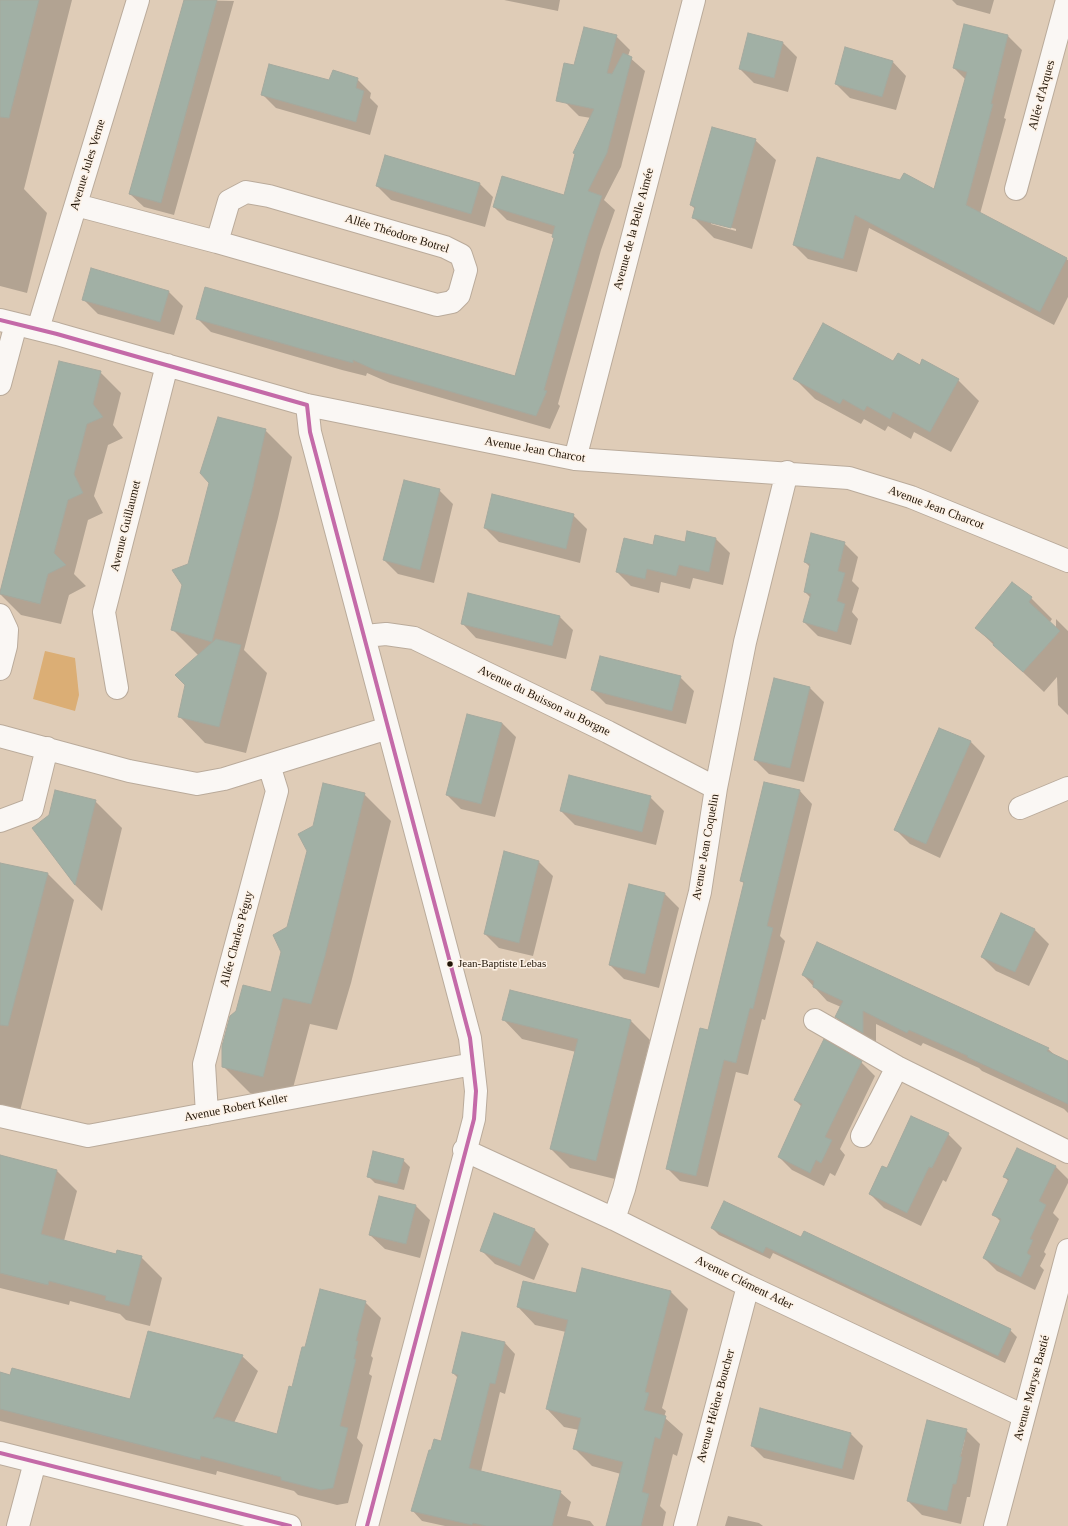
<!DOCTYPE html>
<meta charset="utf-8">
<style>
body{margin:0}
canvas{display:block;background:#dfccb7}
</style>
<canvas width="1068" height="1526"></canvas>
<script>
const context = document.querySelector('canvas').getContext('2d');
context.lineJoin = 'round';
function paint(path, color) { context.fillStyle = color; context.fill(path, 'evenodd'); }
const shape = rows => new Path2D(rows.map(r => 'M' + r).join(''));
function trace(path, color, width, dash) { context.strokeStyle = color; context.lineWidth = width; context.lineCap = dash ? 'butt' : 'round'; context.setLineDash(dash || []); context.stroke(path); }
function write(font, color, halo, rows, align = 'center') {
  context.font = font + ' Georgia,serif'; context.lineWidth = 3; context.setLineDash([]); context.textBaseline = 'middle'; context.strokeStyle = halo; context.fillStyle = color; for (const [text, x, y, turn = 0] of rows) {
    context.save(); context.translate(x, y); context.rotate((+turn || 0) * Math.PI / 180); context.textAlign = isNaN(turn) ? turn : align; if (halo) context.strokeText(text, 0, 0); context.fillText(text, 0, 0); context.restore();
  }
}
const green = shape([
 [45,651,75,658,79,695,75,711,33,699]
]);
const shadow = shape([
 [0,0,72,0,24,189,47,213,27,293,0,286],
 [186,0,234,1,174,215,144,207,130,194],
 [504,0,560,0,558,11],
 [952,0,994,0,990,14,957,5],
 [965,25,1008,36,1022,50,1004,118,1006,119,980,214,1068,260,1068,297,1054,325,869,228,857,272,808,259,794,245,817,158,935,191,966,80,954,68],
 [749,34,783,43,797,57,788,92,754,83,740,69],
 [616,36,630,50,628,56,645,71,621,167,604,200,615,210,601,250,558,404,560,406,550,429,390,383,367,373,366,376,342,370,211,332,198,319,516,378,554,238,554,235,507,220,494,207,564,196,591,118,579,116,565,102],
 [892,61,906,76,896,110,850,98,836,84],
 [357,79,371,93,370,98,378,106,370,135,276,108,262,94,330,81],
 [755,140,776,160,752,249,714,238,693,217,695,209,691,205],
 [711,222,736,229,736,231,711,224],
 [479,183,493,197,485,227,391,200,377,186],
 [169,292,183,306,174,335,98,314,84,300],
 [894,363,920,366,958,380,979,401,951,452,914,432,911,439,888,426,885,431,864,419,861,424,815,399,794,378],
 [100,372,121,393,113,425,123,438,108,445,94,496,103,513,88,520,74,574,86,586,69,595,61,624,21,615,0,594],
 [265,430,292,457,278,518,244,650,267,673,246,753,205,743,179,716,199,656,172,629,189,565],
 [439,490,453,504,434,583,398,574,384,560],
 [573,515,587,529,580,563,499,542,485,528],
 [688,532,716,539,730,553,723,585,693,578,690,589,661,582,659,593,631,586,617,572,654,546,685,543],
 [844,543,858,557,852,581,859,588,852,612,858,619,851,645,818,636,804,622,811,598,805,592,810,567,805,562],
 [1031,598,1052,619,1050,622,1056,628,1056,619,1068,631,1068,715,1058,705,1057,677,1044,692,976,628],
 [559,616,573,630,566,659,476,638,462,623],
 [680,677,694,691,686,724,606,704,592,690],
 [810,688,824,702,804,782,769,774,755,760],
 [502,723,516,737,495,817,461,809,447,795],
 [939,729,971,742,985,756,940,858,910,844,896,830],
 [800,791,812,804,780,936,785,941,765,1020,762,1019,748,1075,736,1072,708,1187,680,1181,667,1168,709,1031,745,884,741,881],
 [364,794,391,821,351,983,337,1030,310,1024,289,1103,250,1093,223,1066,237,1011,271,993,288,927],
 [650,797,664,811,656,845,575,825,561,811],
 [95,801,122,828,102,911,75,885,33,828],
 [539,862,553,876,533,956,499,948,485,934],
 [48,874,74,900,20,1111,0,1106,0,892],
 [665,894,679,908,659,988,624,979,610,965],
 [1035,930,1049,944,1029,986,996,971,982,957],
 [803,975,1048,1049,1056,1056,1068,1062,1068,1113,1064,1109,982,1071,979,1068,923,1043,921,1046,876,1024,876,1046,850,1031,836,1017,841,1007,827,1001],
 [511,991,631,1021,650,1040,615,1179,570,1168,551,1149,576,1052,522,1039,504,1020],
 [861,1062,875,1076,840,1149,845,1155,835,1176,830,1173,824,1186,792,1170,779,1157,802,1107,795,1100],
 [948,1134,962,1148,946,1182,943,1180,921,1226,884,1208,870,1194,887,1169],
 [1018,1149,1056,1167,1068,1179,1068,1183,1053,1213,1059,1219,1044,1252,1046,1254,1040,1266,1044,1270,1035,1290,997,1271,984,1258,1001,1222,993,1214,1009,1182,1004,1176],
 [2,1157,57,1171,77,1191,64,1241,117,1255,141,1257,162,1278,150,1326,126,1320,120,1314,70,1301,69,1305,0,1288,0,1159],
 [403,1160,410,1167,404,1190,375,1183,368,1176],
 [380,1197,416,1206,430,1220,420,1258,385,1249,370,1235],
 [495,1214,535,1230,549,1244,534,1280,495,1264,481,1250],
 [712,1228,802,1239,1010,1330,1017,1337,1005,1363,773,1253,770,1259,719,1235],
 [671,1292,688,1309,662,1408,666,1411,664,1417,683,1434,677,1456,673,1454,660,1506,666,1512,663,1526,607,1526,621,1474,592,1466,574,1448,579,1430,564,1427,547,1409,566,1332,535,1325,518,1307,577,1295],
 [365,1302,381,1318,371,1356,373,1358,369,1374,372,1376,357,1438,363,1445,348,1503,337,1505,298,1495,294,1491,217,1471,216,1475,0,1421,0,1373,131,1401,242,1356,258,1371,234,1423,278,1435,306,1348],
 [463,1334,505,1343,515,1354,505,1394,500,1392,481,1472,560,1492,571,1502,567,1516,590,1521,594,1526,445,1526,422,1521,412,1510,432,1452,442,1442,458,1378,453,1373],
 [966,1430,980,1444,970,1497,967,1497,961,1524,922,1515,908,1501],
 [963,1439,965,1439,959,1462,957,1461],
 [850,1433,863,1446,854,1480,764,1458,752,1446],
 [728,1516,759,1523,763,1526,725,1526]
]);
const building = shape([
 [0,0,39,0,9,118,0,117,0,0],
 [184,0,217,0,161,203,129,194,184,0],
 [964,24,1008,35,991,104,993,104,966,205,1067,258,1040,312,855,215,843,259,793,245,817,157,900,180,904,173,934,189,967,72,953,68,964,24],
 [584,27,617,35,607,73,612,74,623,53,632,57,607,153,588,191,602,196,588,236,544,390,547,391,536,416,375,370,353,360,353,363,327,356,196,319,205,287,515,376,554,238,552,237,555,226,493,207,502,176,564,195,575,154,573,153,594,109,556,101,564,63,574,65,584,27],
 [748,33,783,42,774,78,739,69,748,33],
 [845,47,893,61,882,97,835,84,845,47],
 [269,64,329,80,333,70,358,78,356,88,364,91,356,122,261,95,269,64],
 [712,127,756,139,731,228,692,218,695,207,690,205,712,127],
 [385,155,480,183,471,214,376,186,385,155],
 [91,268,169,291,160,322,82,300,91,268],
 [823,323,893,361,898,353,920,365,922,359,959,379,930,432,893,412,890,419,867,406,864,411,843,399,840,404,793,379,823,323],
 [59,361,101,371,93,404,103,417,87,424,74,474,83,493,68,500,54,553,66,565,48,574,40,604,0,594,0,592,59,361],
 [218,417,266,429,252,491,212,642,171,630,182,585,172,570,188,564,209,483,200,473,218,417],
 [404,480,440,489,420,570,383,560,404,480],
 [492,494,574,514,566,549,484,528,492,494],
 [687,531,716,538,709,572,679,565,676,576,647,569,645,579,616,572,624,538,653,545,655,535,685,542,687,531],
 [811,533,845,542,838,571,845,573,837,601,845,604,837,632,803,622,811,594,804,592,810,564,804,562,811,533],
 [1012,582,1032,597,1029,602,1060,631,1023,672,993,645,994,643,975,628,1012,582],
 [468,593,560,616,552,646,461,624,468,593],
 [216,639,241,645,219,727,178,717,185,685,175,675,216,639],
 [600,656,681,676,672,711,591,690,600,656],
 [774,678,810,687,790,768,754,760,774,678],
 [467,714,502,723,481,804,446,795,467,714],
 [939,728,971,741,926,844,894,830,939,728],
 [569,775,651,796,642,832,560,811,569,775],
 [764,782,800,790,767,926,773,928,753,1009,750,1008,736,1063,724,1060,696,1176,666,1169,700,1028,708,1030,744,882,740,881,764,782],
 [323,783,365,793,325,956,311,1004,283,998,263,1077,222,1067,222,1046,230,1016,236,1011,243,985,271,992,281,952,273,935,287,927,307,851,298,834,313,826,323,783],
 [55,790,96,800,75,885,32,828,49,815,55,790],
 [504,851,539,861,519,943,484,934,504,851],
 [0,863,48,873,8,1026,0,1025,0,863],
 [629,884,665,893,645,974,609,965,629,884],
 [1001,913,1035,929,1015,972,981,957,1001,913],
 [817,942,1049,1048,1047,1051,1068,1061,1068,1104,967,1057,968,1056,909,1030,907,1033,863,1011,863,1033,835,1017,843,1001,813,987,814,981,802,975,817,942],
 [510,990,631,1020,596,1161,550,1149,578,1039,502,1020,510,990],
 [824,1039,862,1061,825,1137,832,1140,821,1163,816,1160,810,1173,778,1157,802,1104,794,1100,824,1039],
 [911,1116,949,1133,932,1168,929,1167,907,1213,869,1194,882,1166,887,1168,911,1116],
 [1017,1148,1056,1166,1039,1201,1046,1205,1030,1239,1033,1240,1027,1253,1031,1256,1021,1277,983,1258,1001,1219,992,1215,1009,1179,1003,1177,1017,1148],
 [373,1151,404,1159,397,1184,367,1177,373,1151],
 [0,1155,57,1170,41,1234,116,1254,117,1250,142,1256,129,1306,105,1300,106,1296,49,1281,48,1285,0,1273,0,1155],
 [379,1196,416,1205,406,1244,369,1235,379,1196],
 [724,1201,801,1237,804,1231,1011,1329,998,1356,766,1247,763,1253,711,1228,724,1201],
 [494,1213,535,1229,520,1266,480,1251,494,1213],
 [582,1268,671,1291,645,1392,649,1393,644,1410,666,1416,660,1439,655,1437,642,1492,649,1494,641,1526,606,1526,623,1462,573,1449,581,1418,546,1409,568,1320,517,1307,523,1281,576,1293,582,1268],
 [320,1289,366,1301,356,1341,358,1341,354,1359,356,1359,340,1426,348,1428,333,1488,321,1490,281,1480,281,1477,201,1456,200,1460,0,1409,0,1372,10,1375,12,1368,130,1399,148,1331,243,1355,213,1419,217,1417,277,1434,289,1386,292,1387,302,1347,305,1347,320,1289],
 [462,1332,505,1342,495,1384,490,1383,469,1468,561,1491,552,1526,486,1526,473,1523,472,1525,411,1511,429,1450,431,1450,434,1439,441,1441,458,1375,452,1373,462,1332],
 [760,1408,851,1433,842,1469,751,1446,760,1408],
 [927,1420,967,1429,960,1457,962,1457,956,1484,953,1484,947,1511,907,1501,927,1420]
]);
const minor = shape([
 [1016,189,1067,0],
 [76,205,217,242,437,305,452,302,459,295,466,270,461,255,445,247,269,196,246,192,229,201,217,242],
 [0,320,57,334,307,405,575,459,849,478,911,497,1068,561],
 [38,329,138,0],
 [0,384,16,324],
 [307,405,310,432,470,1038,476,1091,474,1119,367,1526],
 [575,459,694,0],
 [0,615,7,630,6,646,0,669],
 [365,636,386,634,414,638,608,732,716,788],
 [117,688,104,612,167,365],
 [0,736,129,771,197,784,224,779,388,728],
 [1020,808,1068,788],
 [0,821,32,809,47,748],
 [815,1020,897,1067,1068,1152],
 [207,1114,204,1064,277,791,269,765],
 [0,1116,88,1136,473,1064],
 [862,1136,897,1067],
 [464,1150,614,1219,748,1286,1024,1416],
 [614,1219,624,1189,700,892,716,788,745,642,787,472],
 [0,1453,290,1526],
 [18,1526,35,1462],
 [685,1526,748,1286],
 [995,1526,1068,1250]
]);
const bus1 = shape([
 [0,320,57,334,307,405,310,432,470,1038,476,1091,474,1119,367,1526],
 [0,1453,290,1526]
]);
const markers = [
 [450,964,3.5,"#201406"]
];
const busNames = [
 ["Jean-Baptiste Lebas",458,964]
];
const streetNames = [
 ["Allée d'Arques",1042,95,-75],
 ["Avenue Jules Verne",88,165,-73],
 ["Avenue de la Belle Aimée",634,229,-75],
 ["Allée Théodore Botrel",397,234,17],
 ["Avenue Jean Charcot",535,450,10],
 ["Avenue Jean Charcot",936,508,21],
 ["Avenue Guillaumet",126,526,-76],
 ["Avenue du Buisson au Borgne",544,701,26],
 ["Avenue Jean Coquelin",706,847,-80],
 ["Allée Charles Péguy",237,939,-75],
 ["Avenue Robert Keller",236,1108,-11],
 ["Avenue Clément Ader",744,1283,26],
 ["Avenue Maryse Bastié",1032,1388,-75],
 ["Avenue Hélène Boucher",716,1406,-75]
];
paint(green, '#dbae75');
paint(shadow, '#0003');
paint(building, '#a1b0a5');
trace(building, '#a5a99e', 1);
trace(minor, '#baab9b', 24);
trace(minor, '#faf7f4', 22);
trace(bus1, '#c46aa8', 4);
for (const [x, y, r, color] of markers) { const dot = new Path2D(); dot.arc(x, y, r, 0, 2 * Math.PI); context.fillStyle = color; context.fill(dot); trace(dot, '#fdf2e7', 1.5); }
write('11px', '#201406', '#fdf2e7', busNames, 'left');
write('12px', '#201406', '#fdf2e7', streetNames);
</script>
